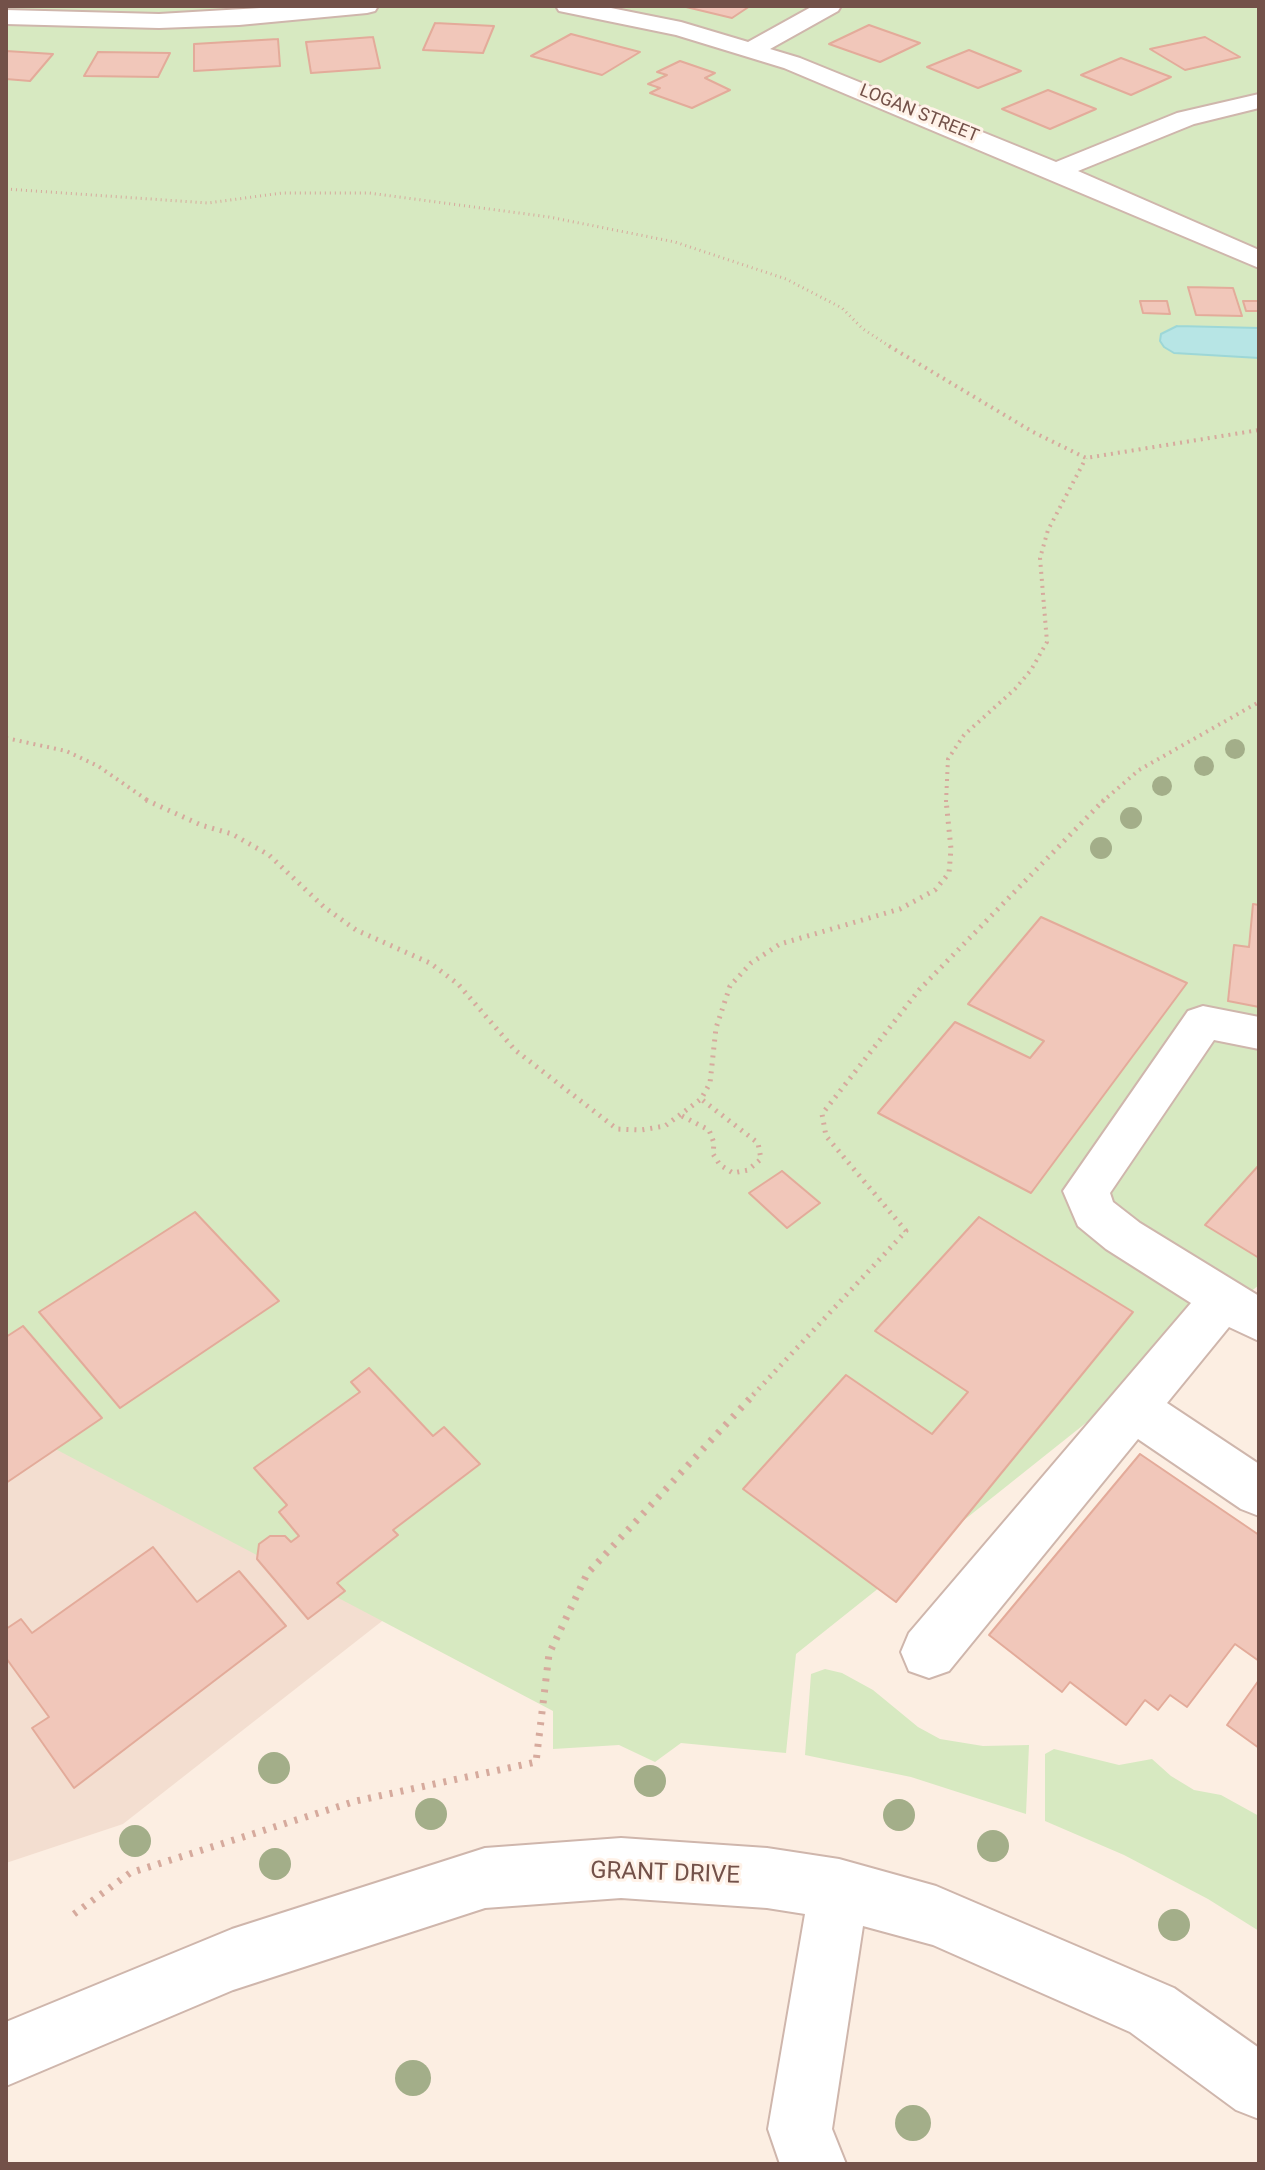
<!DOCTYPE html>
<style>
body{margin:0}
#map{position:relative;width:1265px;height:2170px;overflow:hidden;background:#fceee2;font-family:Roboto,sans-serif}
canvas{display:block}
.frame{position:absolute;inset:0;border:8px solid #735149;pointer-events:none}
</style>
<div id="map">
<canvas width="1265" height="2170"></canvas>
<div class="frame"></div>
</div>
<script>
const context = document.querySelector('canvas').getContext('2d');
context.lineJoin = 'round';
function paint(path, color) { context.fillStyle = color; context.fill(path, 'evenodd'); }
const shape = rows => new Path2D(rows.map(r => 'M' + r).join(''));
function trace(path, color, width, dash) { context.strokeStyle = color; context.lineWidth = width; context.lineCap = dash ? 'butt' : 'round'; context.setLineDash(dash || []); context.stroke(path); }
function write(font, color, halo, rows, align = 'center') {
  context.font = font + ' Roboto,sans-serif'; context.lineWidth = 6; context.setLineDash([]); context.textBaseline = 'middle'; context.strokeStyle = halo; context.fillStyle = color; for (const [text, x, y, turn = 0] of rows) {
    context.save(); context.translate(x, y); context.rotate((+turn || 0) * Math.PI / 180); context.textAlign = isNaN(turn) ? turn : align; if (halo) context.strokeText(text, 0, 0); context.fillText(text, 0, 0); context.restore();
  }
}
const residential = shape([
 [6,1182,543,1495,123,1824,6,1863]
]);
const green = shape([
 [6,6,1259,6,1259,1285,796,1654,786,1753,681,1743,655,1762,619,1745,553,1749,553,1711,6,1423],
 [825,1669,842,1673,873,1690,918,1727,940,1739,983,1746,1029,1745,1026,1814,911,1777,805,1755,811,1674],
 [1054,1749,1119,1765,1152,1759,1171,1776,1194,1790,1221,1795,1259,1816,1259,1931,1208,1899,1124,1855,1045,1821,1045,1754]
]);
const water = shape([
 [1177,326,1259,328,1259,358,1174,353,1164,347,1160,341,1161,334,1177,326]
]);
const building = shape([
 [682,6,750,6,732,18,682,6],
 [435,23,494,26,483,53,423,50,435,23],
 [869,25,920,43,880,62,829,44,869,25],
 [571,34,640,52,602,75,531,56,571,34],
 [373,37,380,68,311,73,306,42,373,37],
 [1205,37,1240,57,1185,70,1150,49,1205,37],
 [278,39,280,66,194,71,194,44,278,39],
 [969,50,1021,71,978,88,927,67,969,50],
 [6,51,53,54,30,81,6,79,6,51],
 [98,52,170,53,158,77,84,76,98,52],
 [1121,58,1171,77,1131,95,1081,75,1121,58],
 [680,61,715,73,705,78,730,90,692,108,650,93,660,88,648,84,667,75,657,72,680,61],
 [1048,90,1096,109,1050,129,1002,109,1048,90],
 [1188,287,1233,288,1242,316,1196,315,1188,287],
 [1140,301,1167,301,1170,314,1143,313,1140,301],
 [1243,301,1259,301,1259,311,1246,311,1243,301],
 [1253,904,1259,905,1259,1007,1228,1001,1234,945,1249,947,1253,904],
 [1041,917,1187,983,1031,1193,878,1113,955,1022,1030,1058,1044,1041,968,1004,1041,917],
 [1259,1165,1259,1258,1205,1225,1259,1165],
 [782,1171,820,1203,787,1228,749,1193,782,1171],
 [195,1212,279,1301,120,1408,39,1312,195,1212],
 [979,1217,1133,1312,896,1602,743,1489,846,1375,932,1434,968,1392,875,1331,979,1217],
 [23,1326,102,1418,6,1483,6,1337,23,1326],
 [369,1368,433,1436,444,1427,480,1464,393,1530,398,1535,337,1583,345,1591,308,1619,257,1559,259,1544,270,1536,285,1536,291,1542,299,1536,279,1512,287,1505,254,1468,360,1392,351,1382,369,1368],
 [1140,1454,1259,1535,1259,1661,1235,1644,1187,1707,1170,1695,1158,1710,1145,1700,1126,1725,1070,1682,1062,1692,989,1635,1140,1454],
 [153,1547,197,1602,239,1571,286,1626,74,1788,32,1728,49,1717,6,1658,6,1629,21,1619,32,1633,153,1547],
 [1259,1680,1259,1748,1227,1725,1259,1680]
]);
const pathFar3 = shape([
 [6,189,208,203,282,193,369,193,549,217,675,242,786,279,842,308,863,329,892,348]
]);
const pathFar2 = shape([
 [889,346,1033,432,1086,458,1259,430],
 [6,738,66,751,98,766,150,802],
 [946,802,948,759,964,735,1015,689,1031,670,1047,642,1040,558,1048,530,1086,458],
 [1102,802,1139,770,1259,702]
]);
const pathFar1 = shape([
 [146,800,201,825,232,834,269,855,324,907,356,930,430,963,458,984,515,1050,617,1129,641,1130,665,1126,701,1099,710,1083,716,1028,730,986,751,963,780,944,900,909,935,890,949,873,951,849,946,800],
 [682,1116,709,1130,714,1143,713,1154,720,1165,733,1173,748,1170,761,1159,758,1143,701,1099],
 [753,1395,906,1231,826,1136,822,1114,919,990,1104,800]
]);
const path = shape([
 [74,1914,130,1873,356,1801,536,1762,549,1654,587,1574,755,1393]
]);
const minor = shape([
 [294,6,378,6,375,11,367,13,239,25,159,28,6,24,6,10,159,14,294,6],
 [556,6,601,6,681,22,748,42,813,6,841,6,838,11,770,49,800,58,1056,162,1177,113,1259,94,1259,108,1194,124,1078,171,1259,250,1259,268,784,68,676,35,559,11,556,6],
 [1203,1006,1259,1017,1259,1049,1214,1040,1110,1193,1113,1202,1140,1223,1259,1296,1259,1341,1229,1327,1167,1403,1259,1464,1259,1516,1241,1509,1138,1439,949,1671,929,1678,909,1671,901,1652,909,1633,1191,1303,1106,1249,1078,1226,1063,1191,1188,1011,1203,1006],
 [621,1838,767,1848,839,1859,936,1886,1174,1988,1259,2048,1259,2119,1236,2110,1130,2032,933,1945,863,1926,832,2129,846,2164,780,2164,768,2129,805,1914,767,1908,621,1898,485,1908,233,1990,6,2086,6,2022,232,1929,485,1848,621,1838]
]);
const trees = [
 [1235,749,10],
 [1204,766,10],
 [1162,786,10],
 [1131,818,11],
 [1101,848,11],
 [274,1768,16],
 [650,1781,16],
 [431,1814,16],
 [899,1815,16],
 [135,1841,16],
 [993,1846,16],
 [275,1864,16],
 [1174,1925,16],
 [413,2078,18],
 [913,2123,18]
];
const farStreetnames = [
 ["LOGAN STREET",919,114,22]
];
const nearStreetnames = [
 ["GRANT DRIVE",665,1874,2]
];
paint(residential, '#f3ded0');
paint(green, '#d7e9c1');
paint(water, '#b7e5e5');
trace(water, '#9dd7d7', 2);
paint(building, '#f1c7ba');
trace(building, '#e3ab9a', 2);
trace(minor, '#cfb6ac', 4);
trace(pathFar3, '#d6aa9d', 3, [1, 4]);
trace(pathFar2, '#d6aa9d', 4, [2, 5]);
trace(pathFar1, '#d6aa9d', 5, [2, 6]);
trace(path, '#d6aa9d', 7, [3, 8]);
paint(minor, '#fff');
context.fillStyle = '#a3ae89';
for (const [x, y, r] of trees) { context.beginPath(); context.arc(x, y, r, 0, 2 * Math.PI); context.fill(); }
write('18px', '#735149', '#fff2e8', farStreetnames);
write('24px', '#735149', '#fff2e8', nearStreetnames);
</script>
